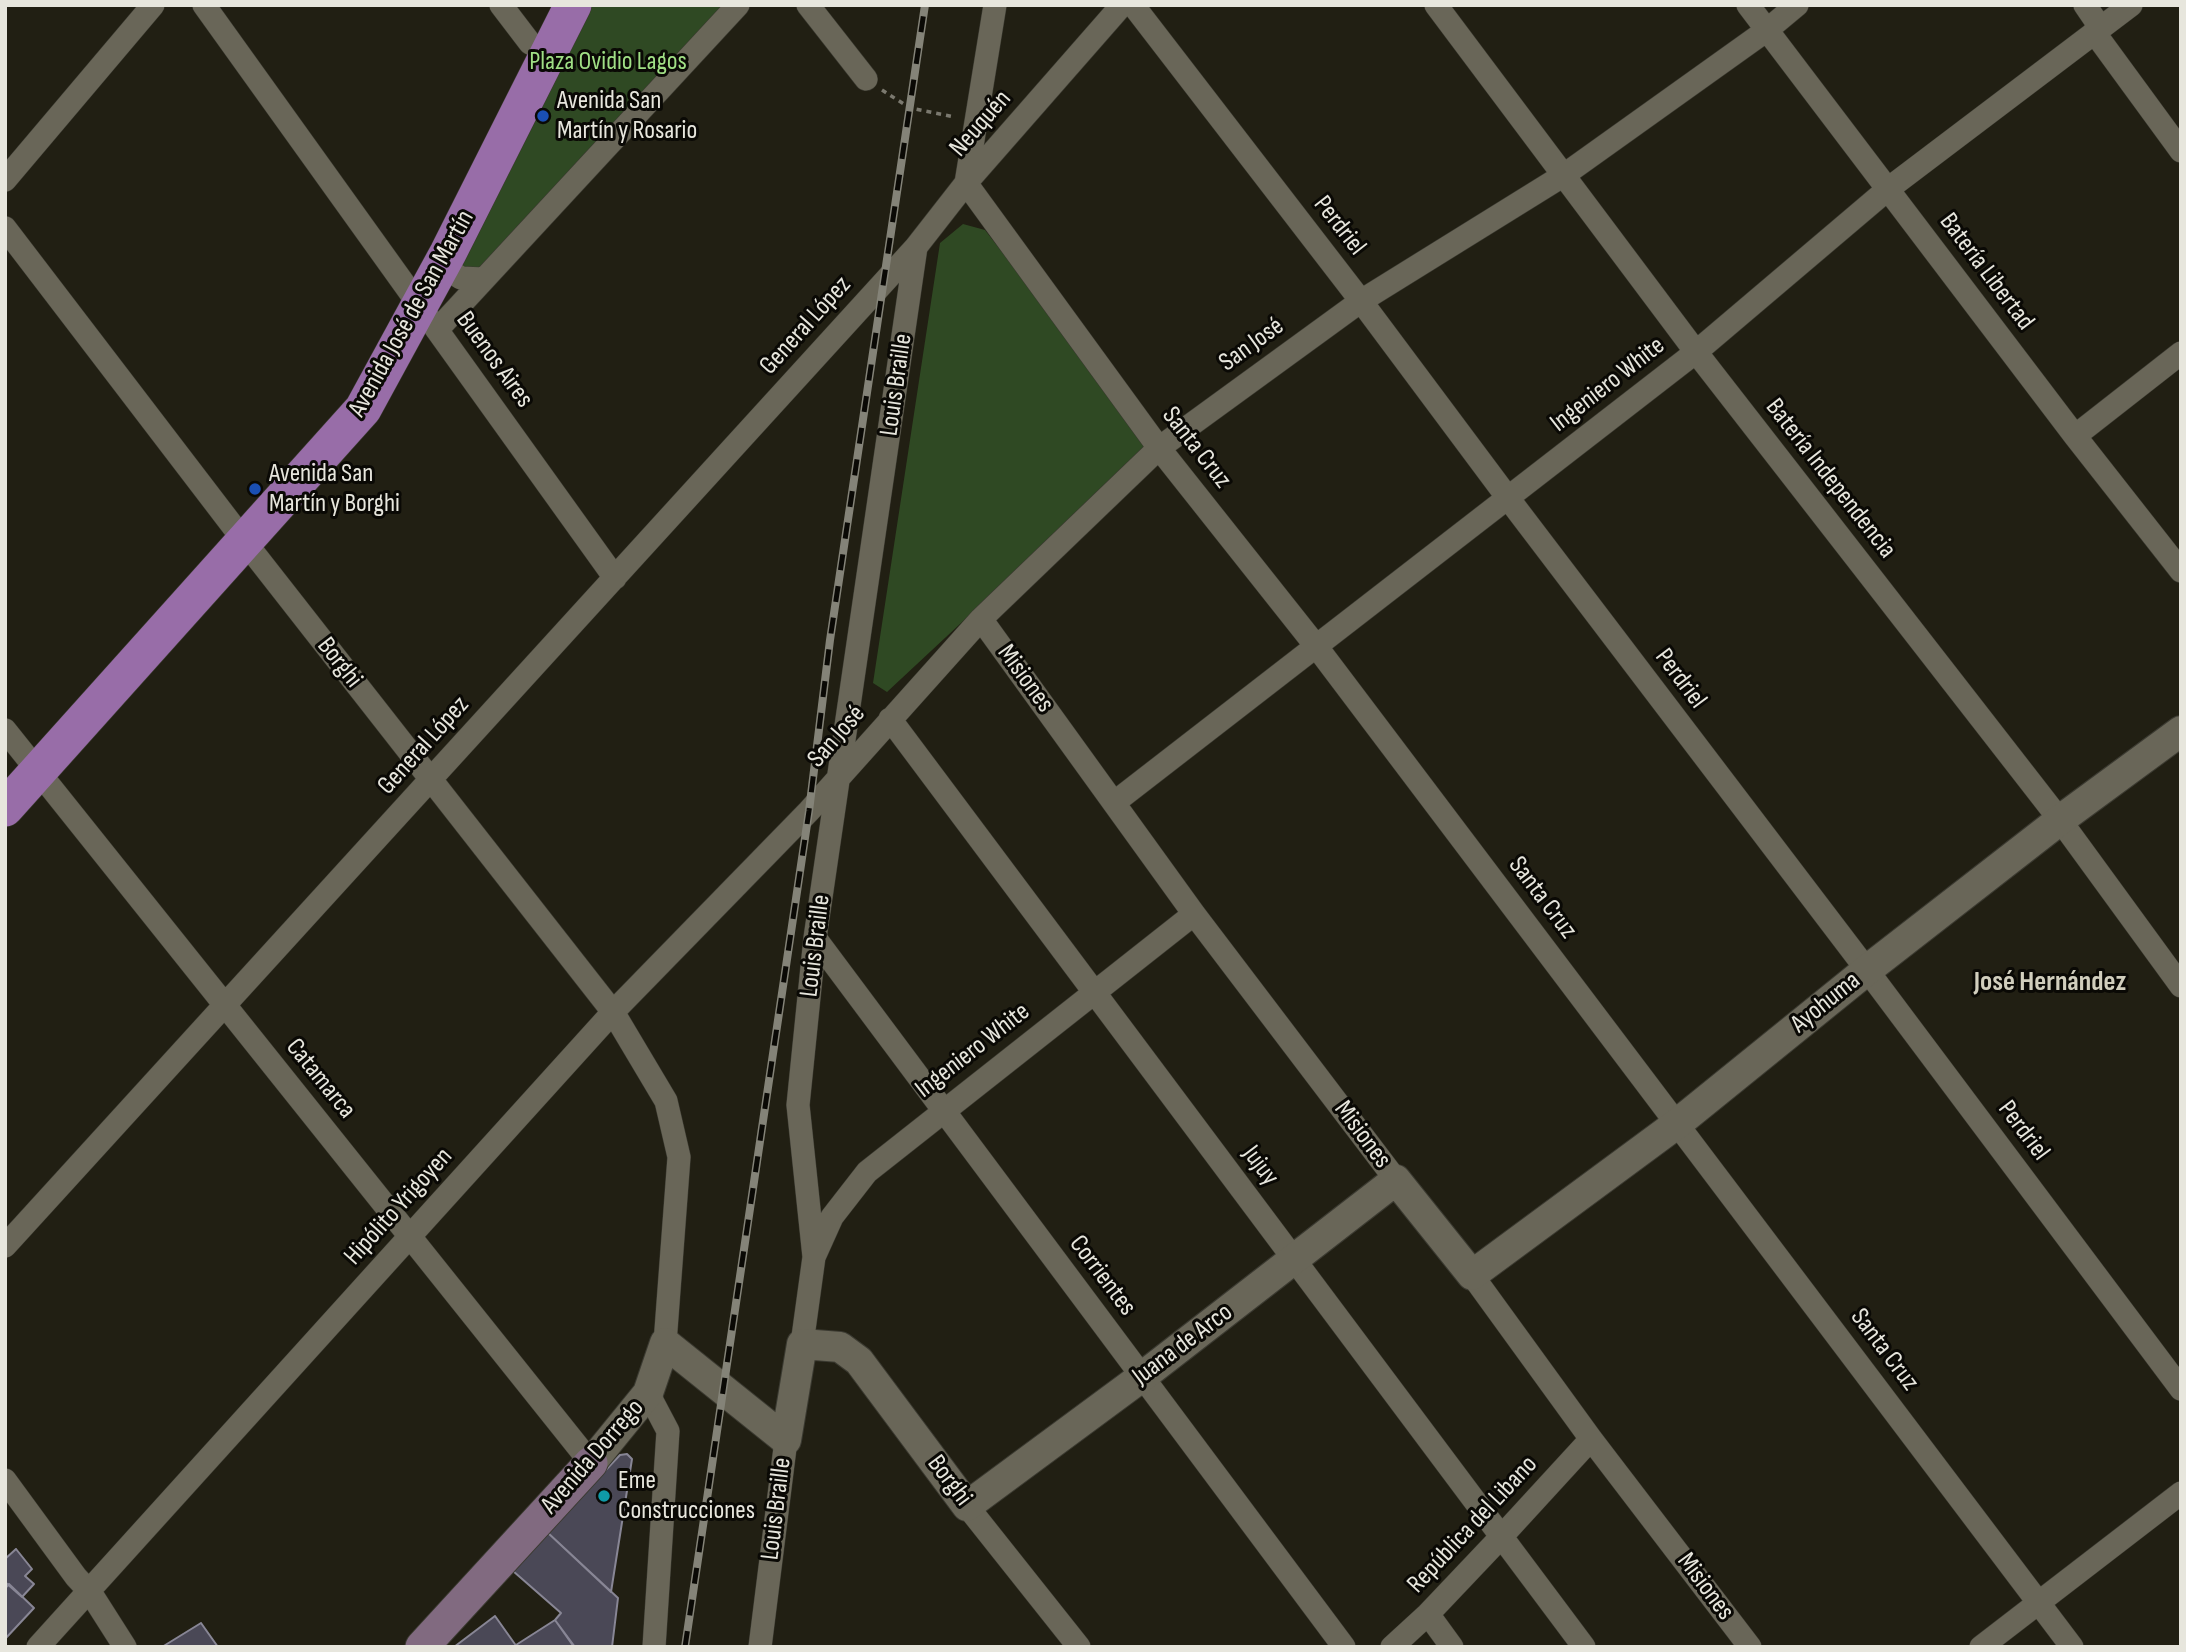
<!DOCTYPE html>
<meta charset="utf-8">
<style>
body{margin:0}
#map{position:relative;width:2186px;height:1652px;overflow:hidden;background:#211f13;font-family:"Sofia Sans Condensed",sans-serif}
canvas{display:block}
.frame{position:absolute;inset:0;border:7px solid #e7e6dd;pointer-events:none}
</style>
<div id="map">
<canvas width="2186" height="1652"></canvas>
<div class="frame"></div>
</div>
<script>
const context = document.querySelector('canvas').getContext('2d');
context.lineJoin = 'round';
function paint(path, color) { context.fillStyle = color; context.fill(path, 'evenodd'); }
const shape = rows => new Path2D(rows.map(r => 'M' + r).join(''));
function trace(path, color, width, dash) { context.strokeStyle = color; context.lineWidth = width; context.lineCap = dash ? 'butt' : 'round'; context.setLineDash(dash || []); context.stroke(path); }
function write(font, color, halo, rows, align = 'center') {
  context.font = font + ' "Sofia Sans Condensed",sans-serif'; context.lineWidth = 6; context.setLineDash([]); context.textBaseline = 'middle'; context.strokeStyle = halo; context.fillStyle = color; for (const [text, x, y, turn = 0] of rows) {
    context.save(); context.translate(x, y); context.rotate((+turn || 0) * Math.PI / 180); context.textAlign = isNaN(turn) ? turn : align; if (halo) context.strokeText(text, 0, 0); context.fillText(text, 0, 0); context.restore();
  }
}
const green = shape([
 [573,5,738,5,484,279,450,271],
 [963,224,985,230,1152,445,887,692,873,683,940,243]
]);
const building = shape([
 [627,1454,632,1459,611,1592,547,1532,620,1455,627,1454],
 [547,1532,618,1598,612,1647,574,1647,555,1620,561,1613,513,1571,547,1532],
 [16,1549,32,1569,25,1576,34,1584,22,1597,5,1582,5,1559,16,1549],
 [9,1584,34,1608,5,1639,5,1589,9,1584],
 [495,1616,517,1647,454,1647,495,1616],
 [555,1620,575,1647,517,1647,516,1645,555,1620],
 [201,1623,218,1647,162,1647,201,1623]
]);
const path = shape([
 [882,90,910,108,955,117]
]);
const minor = shape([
 [204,5,615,578],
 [501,5,530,43,549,53],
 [808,5,866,79],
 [1133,5,1361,301,1508,498,1867,970,2181,1389],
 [1436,5,1696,352,2060,820,2181,986],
 [1748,5,2075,436,2181,571],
 [2085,5,2100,27],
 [2094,32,2181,151],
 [5,180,153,5],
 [966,183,1159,448,1316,646,2072,1647],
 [966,183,995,5],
 [5,228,245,542,613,1012,666,1101,679,1157,665,1343],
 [448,253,450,271,461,278,484,279],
 [437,330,738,5],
 [2075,436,2181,353],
 [981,619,1194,914,1396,1180],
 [890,719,1584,1647],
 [5,730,591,1463],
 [1115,802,1696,352,1888,189,2131,5],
 [815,938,1344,1647],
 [5,1246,916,247,966,183,1122,5],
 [814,1257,832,1217,867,1172,1194,914],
 [1472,1275,1591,1439,1750,1647],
 [802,1344,814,1257,798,1105,815,938,916,247],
 [648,1393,668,1431,654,1647],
 [5,1480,76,1577,90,1592,125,1647],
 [967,1506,1079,1647],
 [1428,1614,1452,1647],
 [38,1647,613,1012,809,811,981,619,1159,448,1361,301,1564,175,1767,30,1797,5],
 [760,1647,786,1440],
 [1392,1647,1428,1614,1502,1536,1591,1439],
 [1981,1647,2181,1493]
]);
const tertiary = shape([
 [591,1463,648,1393,665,1343,786,1440,802,1344,840,1347,859,1361,967,1506,1143,1376,1396,1180,1472,1275,1678,1123,1867,970,2060,820,2181,731]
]);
const secondary = shape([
 [422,1647,591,1463]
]);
const primary = shape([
 [5,808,363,409,448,253,573,5]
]);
const rail = shape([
 [685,1647,809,811,830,640,925,5]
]);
const markers = [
 [543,116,7,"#1a4fb4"],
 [255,489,7,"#1a4fb4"],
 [604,1496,7,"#0f9aa8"]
];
const parkNames = [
 ["Plaza Ovidio Lagos",608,62]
];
const poiNames = [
 ["Avenida San",557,101],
 ["Martín y Rosario",557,131],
 ["Avenida San",269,474],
 ["Martín y Borghi",269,504],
 ["Eme",618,1481],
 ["Construcciones",618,1511]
];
const streetNames = [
 ["Neuquén",981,124,-49],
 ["Perdriel",1339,226,52],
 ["Batería Libertad",1986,272,53],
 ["Avenida José de San Martín",412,314,-61],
 ["General López",806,326,-48],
 ["San José",1252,345,-36],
 ["Buenos Aires",494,360,54],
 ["Louis Braille",897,385,-82],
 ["Ingeniero White",1608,385,-38],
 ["Santa Cruz",1196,448,52],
 ["Batería Independencia",1830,479,52],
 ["Borghi",339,663,52],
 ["Misiones",1025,679,54],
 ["Perdriel",1680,679,53],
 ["San José",837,737,-49],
 ["General López",424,746,-48],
 ["Santa Cruz",1542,898,53],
 ["Louis Braille",816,946,-83],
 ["Ayohuma",1826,1003,-39],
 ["Ingeniero White",973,1051,-38],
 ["Catamarca",320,1079,51],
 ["Perdriel",2023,1131,53],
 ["Misiones",1362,1135,53],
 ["Jujuy",1260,1166,53],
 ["Hipólito Yrigoyen",399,1207,-48],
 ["Corrientes",1102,1276,53],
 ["Juana de Arco",1183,1345,-37],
 ["Santa Cruz",1884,1350,53],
 ["Avenida Dorrego",593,1457,-49],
 ["Borghi",949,1481,53],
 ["Louis Braille",777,1509,-83],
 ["República del Libano",1473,1525,-47],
 ["Misiones",1705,1587,53]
];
const neighbourhoodNames = [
 ["José Hernández",2050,983]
];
paint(green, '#2f4923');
paint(building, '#4a4856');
trace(building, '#888695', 2);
trace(minor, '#3b3a31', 24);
trace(tertiary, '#3b3a31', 32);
trace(secondary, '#3b3a31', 35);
trace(primary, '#3b3a31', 38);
trace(path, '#7b796f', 3.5, [5, 5]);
trace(minor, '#696658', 23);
trace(tertiary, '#696658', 30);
trace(secondary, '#816a80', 33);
trace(primary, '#986da8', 37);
trace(rail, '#848378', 8);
trace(rail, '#0a0905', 5, [16]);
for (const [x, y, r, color] of markers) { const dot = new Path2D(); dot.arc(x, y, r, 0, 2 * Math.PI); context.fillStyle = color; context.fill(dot); trace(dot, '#0a0905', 2.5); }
write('26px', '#a0df85', '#0a0905', parkNames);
write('26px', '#e7e6dd', '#0a0905', poiNames, 'left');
write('26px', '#e7e6dd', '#0a0905', streetNames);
write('bold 28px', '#d1cebd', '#0a0905', neighbourhoodNames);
</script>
